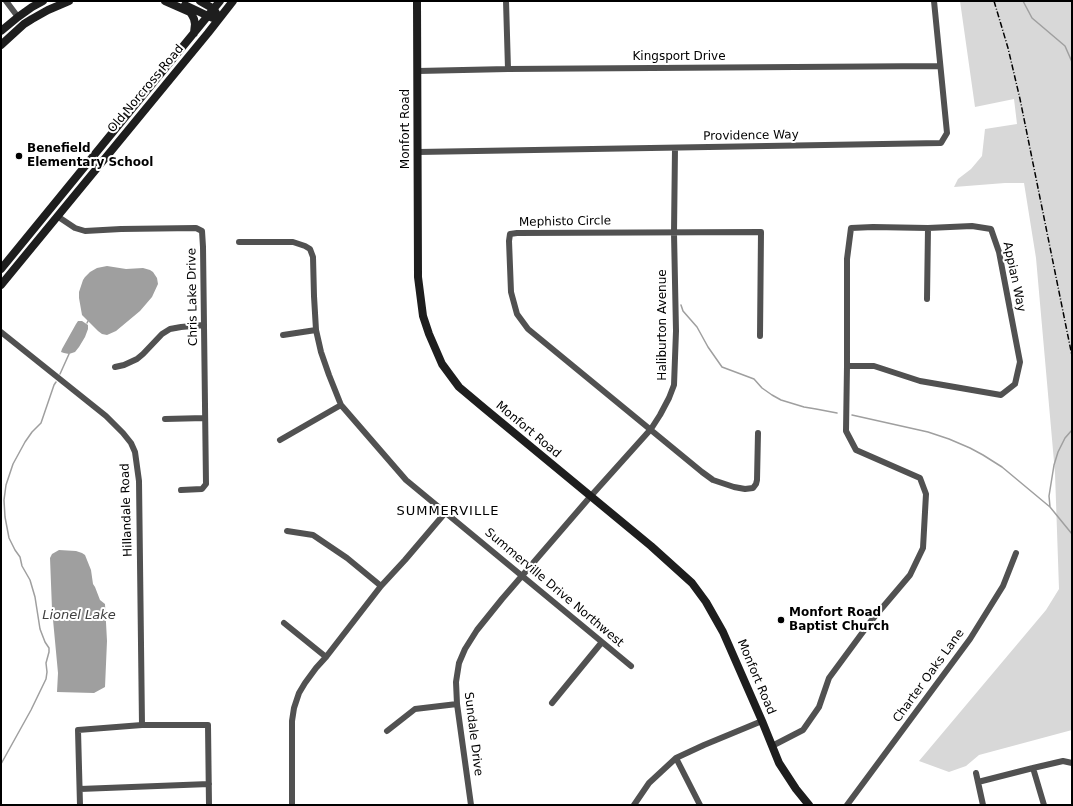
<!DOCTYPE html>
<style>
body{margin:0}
#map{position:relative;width:1073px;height:806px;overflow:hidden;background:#fff;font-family:"DejaVu Sans",sans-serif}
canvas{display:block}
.frame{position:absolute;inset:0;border:2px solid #000;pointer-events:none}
</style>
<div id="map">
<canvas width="1073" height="806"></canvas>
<div class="frame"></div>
</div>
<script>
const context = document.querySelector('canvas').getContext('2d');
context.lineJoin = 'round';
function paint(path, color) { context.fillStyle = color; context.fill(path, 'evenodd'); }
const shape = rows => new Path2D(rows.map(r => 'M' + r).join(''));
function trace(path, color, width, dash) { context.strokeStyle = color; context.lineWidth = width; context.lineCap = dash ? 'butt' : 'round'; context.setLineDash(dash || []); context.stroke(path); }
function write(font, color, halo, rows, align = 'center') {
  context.font = font + ' "DejaVu Sans",sans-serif'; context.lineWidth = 4; context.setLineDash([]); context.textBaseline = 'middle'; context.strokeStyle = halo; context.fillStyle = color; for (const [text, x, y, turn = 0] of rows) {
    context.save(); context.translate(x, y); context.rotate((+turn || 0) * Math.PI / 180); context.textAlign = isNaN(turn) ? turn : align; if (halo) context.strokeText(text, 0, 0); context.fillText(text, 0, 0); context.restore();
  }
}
const green = shape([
 [960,1,1072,1,1072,730,979,755,966,766,949,772,919,761,1046,610,1059,589,1055,473,1036,258,1024,183,1005,183,954,187,958,179,971,169,982,156,985,129,1017,124,1014,99,975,107]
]);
const water = shape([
 [107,266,126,269,143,268,150,270,153,272,157,278,158,284,152,297,140,311,116,331,107,335,102,334,98,331,82,315,79,298,79,292,83,280,85,277,90,272,97,268],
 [78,321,82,321,88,325,88,329,85,337,79,347,75,352,69,354,64,353,61,352,62,349,76,324],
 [59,550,76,551,82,553,85,555,91,570,93,584,95,587,100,600,105,604,107,641,105,687,94,693,57,692,58,673,52,609,50,558,52,554]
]);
const stream = shape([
 [1023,1,1032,18,1065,46,1072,62],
 [658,273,664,276,667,282],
 [681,305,683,311,697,327,708,347,722,367,754,379,762,388,772,395,781,400,804,407,816,409,837,413],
 [87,323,88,321],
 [60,374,69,354],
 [852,415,928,432,949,439,970,448,983,455,1002,467,1050,507],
 [1072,430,1065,438,1058,452,1054,465,1049,496,1050,507,1072,534],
 [1,764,31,710,46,679,47,672,46,663,49,652,49,648,45,642,40,629,35,597,30,580,22,566,20,557,15,550,9,538,5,517,4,500,6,485,13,464,25,442,32,432,41,423,54,385,56,382]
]);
const street = shape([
 [6,1,18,17],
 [506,1,508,69],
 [418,71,508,69,939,66],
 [418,152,941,143,947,133,934,1],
 [57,216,75,228,85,231,121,229,196,228,202,231,203,247,206,484,202,489,181,490],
 [239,242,293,242,305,246,310,249,313,257,314,296,316,330,321,352,329,375,341,405,406,480,631,666],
 [927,299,928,228],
 [1,332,106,416,123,433,131,443,135,452,139,481,142,725],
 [283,335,316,330],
 [115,367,124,365,137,359,143,354,162,334,170,329,181,327,204,325],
 [165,419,205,418],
 [758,433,757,480,756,484,753,488,745,489,734,487,713,480,702,472,528,329,517,314,511,292,509,241,510,234,517,233,761,232,760,336],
 [280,440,341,405],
 [287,531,313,535,347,558,381,586],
 [284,623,326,657],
 [552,703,602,642],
 [387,731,415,709,457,704],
 [772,746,803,730,819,707,829,678,871,621,910,575,923,548,926,494,920,478,856,450,846,431,847,366,847,259,851,228,873,227,928,228,972,226,991,229,999,252,1020,362,1015,384,1001,395,920,381,874,366,847,366],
 [676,758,700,805],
 [976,773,983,805],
 [978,782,1033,768],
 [80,789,209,784],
 [80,805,78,730,142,725,208,725,209,805],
 [292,805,292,721,294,708,299,693,305,683,316,668,326,657,381,586,405,560,445,513],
 [471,805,457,704,456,682,459,663,465,649,477,630,502,599,590,497,651,429,660,415,669,398,674,385,676,331,674,233,675,148],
 [634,805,649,783,676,758,704,745,762,721],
 [847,805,970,639,1003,586,1016,553],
 [1044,805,1033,768,1063,761,1072,763]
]);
const secondary = shape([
 [165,1,190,12,192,15,194,19,195,24,194,33],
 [200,1,214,9,216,13],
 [417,1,418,277,423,316,429,334,442,364,459,387,484,408,651,546,692,583,706,602,723,632,762,721,779,763,796,789,809,805],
 [185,5,208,16,213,18],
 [1,31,18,17,32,7,43,1],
 [1,45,24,24,32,19,48,10,69,1],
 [1,269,220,1],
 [1,285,208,33,233,1]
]);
const rail = shape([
 [994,1,1008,48,1020,99,1072,356]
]);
const markers = [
 [19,156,4,"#000"],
 [781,620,4,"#000"]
];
const streetNames = [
 ["Kingsport Drive",679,57],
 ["Old Norcross Road",146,89,-50],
 ["Monfort Road",406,129,-90],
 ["Providence Way",751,136,-1],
 ["Mephisto Circle",565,222,-1],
 ["Appian Way",1014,277,78],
 ["Chris Lake Drive",193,297,-91],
 ["Haliburton Avenue",663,325,-90],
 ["Monfort Road",528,430,40],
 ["Hillandale Road",127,510,-92],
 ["Summerville Drive Northwest",554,588,40],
 ["Charter Oaks Lane",929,676,-54],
 ["Monfort Road",756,677,67],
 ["Sundale Drive",473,734,83]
];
const poiNames = [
 ["Benefield",27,149],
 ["Elementary School",27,163],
 ["Monfort Road",789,613],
 ["Baptist Church",789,627]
];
const neighbourhoodNames = [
 ["SUMMERVILLE",448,512]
];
const waterNames = [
 ["Lionel Lake",79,616]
];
paint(green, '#d8d8d8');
paint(water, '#9f9f9f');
trace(stream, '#9f9f9f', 1.5);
trace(street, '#515151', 6);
trace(secondary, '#1e1e1e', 8);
trace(rail, '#000', 1.5, [6, 2, 1, 2]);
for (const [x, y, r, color] of markers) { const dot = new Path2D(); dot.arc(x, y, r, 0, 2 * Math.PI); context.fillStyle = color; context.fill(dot); trace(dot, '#fff', 1.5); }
write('12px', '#000', '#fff', streetNames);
write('bold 12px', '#000', '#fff', poiNames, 'left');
context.letterSpacing = '1px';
write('13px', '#000', '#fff', neighbourhoodNames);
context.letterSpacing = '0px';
write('italic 13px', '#404040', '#fff', waterNames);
</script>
